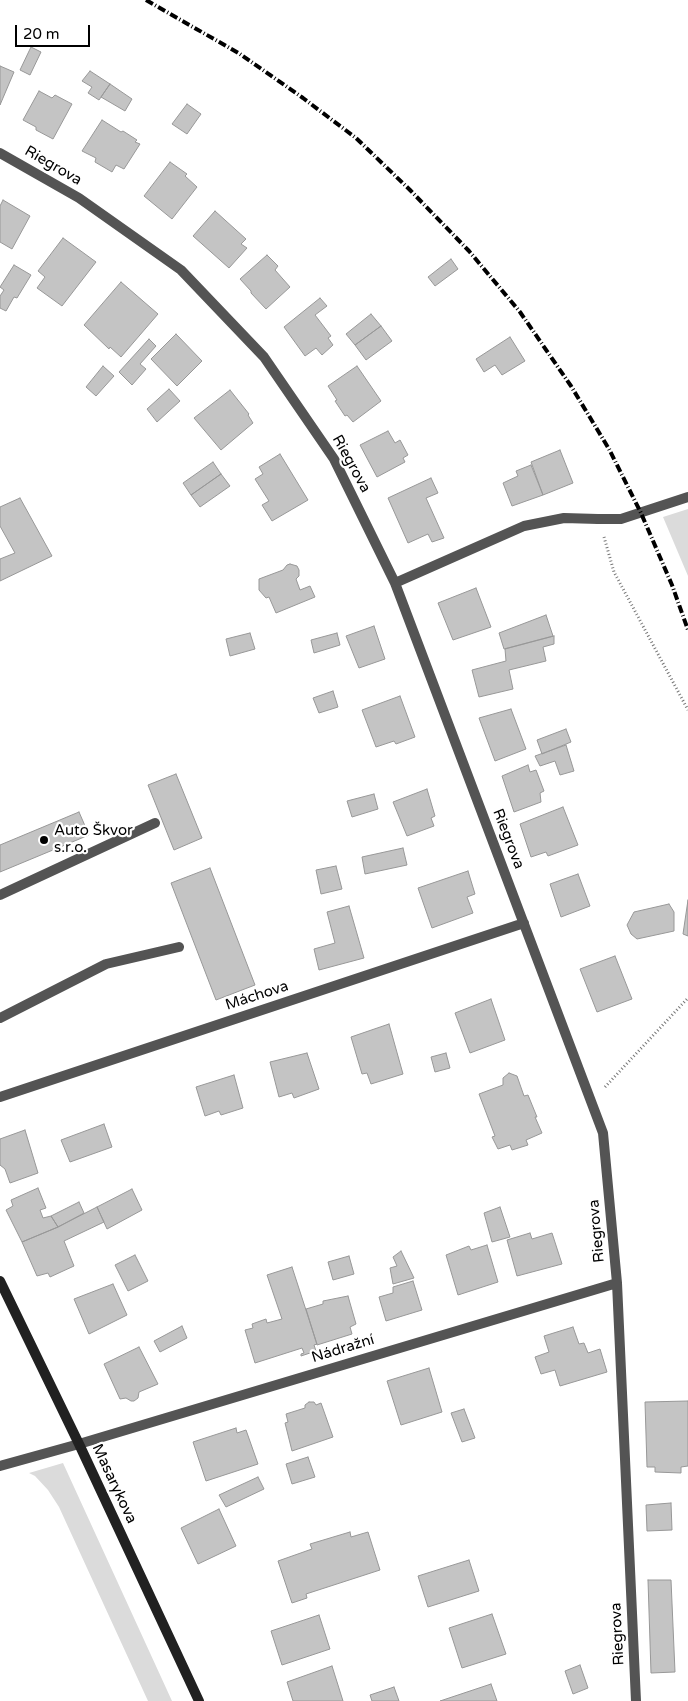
<!DOCTYPE html>
<meta charset="utf-8">
<style>
body{margin:0}
#map{position:relative;width:688px;height:1701px;overflow:hidden;background:#fff;font-family:"Varela Round",sans-serif}
canvas{display:block}
.scale{position:absolute;left:15px;top:25px;width:75px;height:22px;box-sizing:border-box;border:2px solid #000;border-top:0;padding-left:6px;font-size:15px;line-height:18px;white-space:nowrap;color:#000;-webkit-text-stroke:4px #fff;paint-order:stroke}
</style>
<div id="map">
<canvas width="688" height="1701"></canvas>
<div class="scale">20 m</div>
</div>
<script>
const context = document.querySelector('canvas').getContext('2d');
context.lineJoin = 'round';
function paint(path, color) { context.fillStyle = color; context.fill(path, 'evenodd'); }
const shape = rows => new Path2D(rows.map(r => 'M' + r).join(''));
function trace(path, color, width, dash) { context.strokeStyle = color; context.lineWidth = width; context.lineCap = dash ? 'butt' : 'round'; context.setLineDash(dash || []); context.stroke(path); }
function write(font, color, halo, rows, align = 'center') {
  context.font = font + ' "Varela Round",sans-serif'; context.lineWidth = 4.5; context.setLineDash([]); context.textBaseline = 'middle'; context.strokeStyle = halo; context.fillStyle = color; for (const [text, x, y, turn = 0] of rows) {
    context.save(); context.translate(x, y); context.rotate((+turn || 0) * Math.PI / 180); context.textAlign = isNaN(turn) ? turn : align; if (halo) context.strokeText(text, 0, 0); context.fillText(text, 0, 0); context.restore();
  }
}
const green = shape([
 [688,509,688,576,663,517],
 [63,1463,172,1701,148,1701,59,1507,48,1490,35,1476,29,1473]
]);
const building = shape([
 [31,47,41,52,30,75,20,70,31,47],
 [0,66,14,72,0,105,0,66],
 [90,71,110,84,99,100,88,93,92,87,82,81,90,71],
 [110,84,132,99,125,111,101,97,110,84],
 [39,91,52,98,55,95,72,104,53,139,36,130,36,127,23,120,39,91],
 [187,104,201,114,187,134,172,124,187,104],
 [102,120,121,132,123,131,137,140,135,142,140,144,124,169,116,165,112,172,95,162,96,158,82,151,102,120],
 [170,162,187,174,185,176,197,187,172,219,144,196,170,162],
 [3,200,30,216,12,249,0,242,0,206,3,200],
 [215,211,246,239,241,244,247,248,229,268,193,236,215,211],
 [63,238,96,262,62,306,37,288,45,277,38,271,63,238],
 [267,255,278,266,275,270,290,287,266,309,251,293,251,291,240,279,267,255],
 [451,259,458,269,435,286,428,277,451,259],
 [14,265,31,275,17,298,14,297,6,311,0,308,0,296,4,290,0,287,14,265],
 [121,282,158,314,121,357,110,347,109,349,84,325,121,282],
 [320,298,327,306,315,315,331,336,328,338,333,345,322,355,316,348,305,356,284,327,320,298],
 [371,314,381,326,355,345,346,334,371,314],
 [381,326,392,341,366,360,355,345,381,326],
 [176,334,202,361,177,386,151,359,176,334],
 [510,337,525,361,502,375,495,365,484,372,476,359,510,337],
 [149,339,156,346,140,364,146,369,132,385,119,372,149,339],
 [103,366,114,376,96,396,86,387,103,366],
 [357,366,381,401,353,422,347,415,345,416,335,401,337,400,328,386,357,366],
 [169,389,180,401,157,422,147,409,169,389],
 [230,390,249,414,248,415,253,423,221,450,194,418,230,390],
 [388,431,395,443,400,440,408,455,403,458,405,462,377,477,360,445,388,431],
 [560,450,573,483,543,495,531,462,560,450],
 [280,454,308,500,272,521,262,505,269,501,255,479,263,474,259,467,280,454],
 [213,462,221,474,191,495,183,483,213,462],
 [531,465,543,495,512,506,503,483,518,476,516,471,531,465],
 [221,474,230,486,200,507,191,495,221,474],
 [431,478,438,493,426,498,444,538,432,542,428,534,408,543,388,498,431,478],
 [20,498,52,556,0,581,0,559,15,553,0,526,0,507,20,498],
 [290,564,297,566,299,570,299,576,296,579,300,590,310,586,315,597,276,613,269,597,266,598,259,590,259,579,283,570,287,565,290,564],
 [476,588,491,627,453,640,438,603,476,588],
 [546,615,553,636,504,649,499,633,546,615],
 [374,626,385,659,359,668,346,636,374,626],
 [250,633,255,649,230,656,226,639,250,633],
 [337,633,340,645,314,653,311,640,337,633],
 [554,636,554,644,543,647,546,661,509,670,513,689,479,697,472,670,506,661,505,649,554,636],
 [333,691,338,707,319,713,313,698,333,691],
 [400,696,415,737,396,744,394,741,376,747,362,710,400,696],
 [511,709,526,749,495,761,479,718,511,709],
 [566,729,571,742,542,754,537,740,566,729],
 [566,745,574,771,560,775,555,761,540,766,535,756,566,745],
 [528,765,530,772,536,770,544,791,540,793,541,802,514,812,502,776,528,765],
 [176,774,202,838,174,850,148,785,176,774],
 [427,789,435,816,431,818,434,826,407,836,393,802,427,789],
 [374,794,378,809,352,817,347,801,374,794],
 [563,807,578,845,548,856,546,852,531,857,520,824,563,807],
 [79,812,89,835,0,872,0,845,79,812],
 [403,848,407,865,365,874,362,857,403,848],
 [336,866,342,889,321,894,316,870,336,866],
 [210,868,255,985,216,1000,171,883,210,868],
 [468,871,475,894,467,897,473,913,432,928,418,888,468,871],
 [578,874,590,906,561,917,550,884,578,874],
 [688,900,688,936,683,934,688,900],
 [669,904,674,912,674,931,637,939,631,934,627,925,634,912,669,904],
 [349,906,364,958,319,970,314,949,335,943,327,912,349,906],
 [615,956,632,999,597,1012,580,969,615,956],
 [491,999,505,1040,470,1053,455,1013,491,999],
 [389,1024,403,1074,371,1084,367,1073,362,1074,351,1037,389,1024],
 [307,1053,319,1089,294,1098,292,1093,279,1097,270,1062,307,1053],
 [446,1053,450,1068,435,1072,431,1057,446,1053],
 [509,1073,517,1076,524,1096,528,1095,537,1117,535,1117,542,1133,526,1140,528,1145,512,1150,510,1145,498,1149,492,1137,495,1136,479,1094,503,1085,503,1078,509,1073],
 [234,1075,243,1108,221,1115,219,1111,205,1116,196,1087,234,1075],
 [104,1124,112,1147,70,1162,61,1140,104,1124],
 [25,1130,38,1173,10,1183,5,1169,0,1165,0,1139,25,1130],
 [38,1188,46,1208,40,1210,43,1218,51,1216,58,1227,22,1242,6,1210,13,1206,11,1200,38,1188],
 [132,1189,142,1210,107,1229,97,1207,132,1189],
 [79,1202,84,1213,58,1227,51,1216,79,1202],
 [97,1207,104,1222,64,1241,74,1266,50,1277,48,1273,37,1276,22,1242,58,1227,97,1207],
 [500,1207,510,1237,492,1242,484,1213,500,1207],
 [530,1233,532,1239,552,1233,562,1264,517,1276,507,1240,530,1233],
 [487,1245,498,1282,458,1295,446,1255,469,1246,471,1250,487,1245],
 [401,1251,414,1278,393,1284,390,1268,397,1266,393,1257,401,1251],
 [135,1255,148,1281,128,1291,115,1265,135,1255],
 [349,1256,354,1274,333,1280,328,1262,349,1256],
 [292,1267,317,1344,314,1345,316,1351,301,1356,301,1354,304,1353,302,1348,255,1363,245,1330,253,1328,252,1324,266,1319,267,1323,282,1319,267,1275,292,1267],
 [413,1281,422,1310,386,1321,379,1297,393,1293,393,1287,413,1281],
 [113,1284,127,1315,89,1334,74,1299,113,1284],
 [348,1296,356,1324,350,1327,352,1334,317,1345,306,1309,323,1304,323,1301,348,1296],
 [182,1326,187,1338,160,1352,154,1341,182,1326],
 [573,1327,579,1344,584,1343,588,1353,600,1349,607,1372,560,1386,555,1370,541,1374,535,1357,549,1352,544,1336,573,1327],
 [139,1347,158,1384,139,1392,138,1398,134,1401,131,1401,126,1398,120,1399,104,1364,139,1347],
 [429,1368,442,1412,401,1425,387,1381,429,1368],
 [688,1401,688,1466,681,1467,681,1473,655,1472,655,1467,647,1467,645,1402,688,1401],
 [309,1402,314,1402,316,1405,321,1403,333,1437,292,1451,285,1423,288,1422,286,1414,305,1408,305,1405,309,1402],
 [464,1409,475,1438,462,1442,451,1413,464,1409],
 [236,1428,237,1433,246,1430,258,1464,206,1481,193,1442,236,1428],
 [308,1457,315,1477,292,1484,286,1464,308,1457],
 [258,1477,264,1489,226,1507,219,1495,258,1477],
 [671,1503,672,1530,647,1531,646,1505,671,1503],
 [219,1509,236,1546,198,1564,181,1528,219,1509],
 [350,1532,351,1537,368,1532,380,1570,306,1594,307,1598,292,1603,278,1561,312,1549,310,1544,350,1532],
 [469,1560,479,1591,428,1607,418,1576,469,1560],
 [648,1580,671,1580,675,1672,651,1673,648,1580],
 [492,1614,506,1654,462,1668,449,1628,492,1614],
 [319,1615,330,1649,282,1665,271,1631,319,1615],
 [580,1665,588,1688,573,1694,565,1671,580,1665],
 [332,1666,343,1701,293,1701,287,1682,332,1666],
 [491,1684,497,1701,440,1701,491,1684],
 [394,1687,399,1701,372,1701,370,1695,394,1687]
]);
const path = shape([
 [604,537,614,572,688,710],
 [605,1087,688,998]
]);
const service = shape([
 [598,519,621,519,688,497],
 [0,895,155,823],
 [0,1018,106,964,179,947]
]);
const minor = shape([
 [0,153,79,198,181,270,264,357,334,459,395,583,603,1133,617,1283,636,1701],
 [395,583,524,526,564,518,598,519],
 [0,1097,524,923],
 [0,1466,79,1444,617,1283]
]);
const secondary = shape([
 [0,1281,79,1444,199,1701]
]);
const rail = shape([
 [146,0,240,54,303,98,356,138,410,190,469,251,520,312,571,386,609,449,641,513,672,585,688,630]
]);
const markers = [
 [44,840,5,"#000"]
];
const streetNames = [
 ["Riegrova",53,166,30],
 ["Riegrova",351,464,61],
 ["Riegrova",508,839,69],
 ["Máchova",257,996,-18],
 ["Riegrova",597,1231,-95],
 ["Nádražní",343,1349,-17],
 ["Masarykova",114,1484,65],
 ["Riegrova",618,1634,-93]
];
const poiNames = [
 ["Auto Škvor",54,831],
 ["s.r.o.",54,848]
];
paint(green, '#dbdbdb');
paint(building, '#c4c4c4');
trace(building, '#989898', 1);
trace(path, '#767676', 3, [1, 2.5]);
trace(service, '#545454', 10);
trace(minor, '#545454', 10);
trace(secondary, '#212121', 10);
trace(rail, '#000', 4, [8, 2.5, 1, 2.5]);
for (const [x, y, r, color] of markers) { const dot = new Path2D(); dot.arc(x, y, r, 0, 2 * Math.PI); context.fillStyle = color; context.fill(dot); trace(dot, '#fff', 2); }
write('15px', '#000', '#fff', streetNames);
write('15px', '#000', '#fff', poiNames, 'left');
</script>
